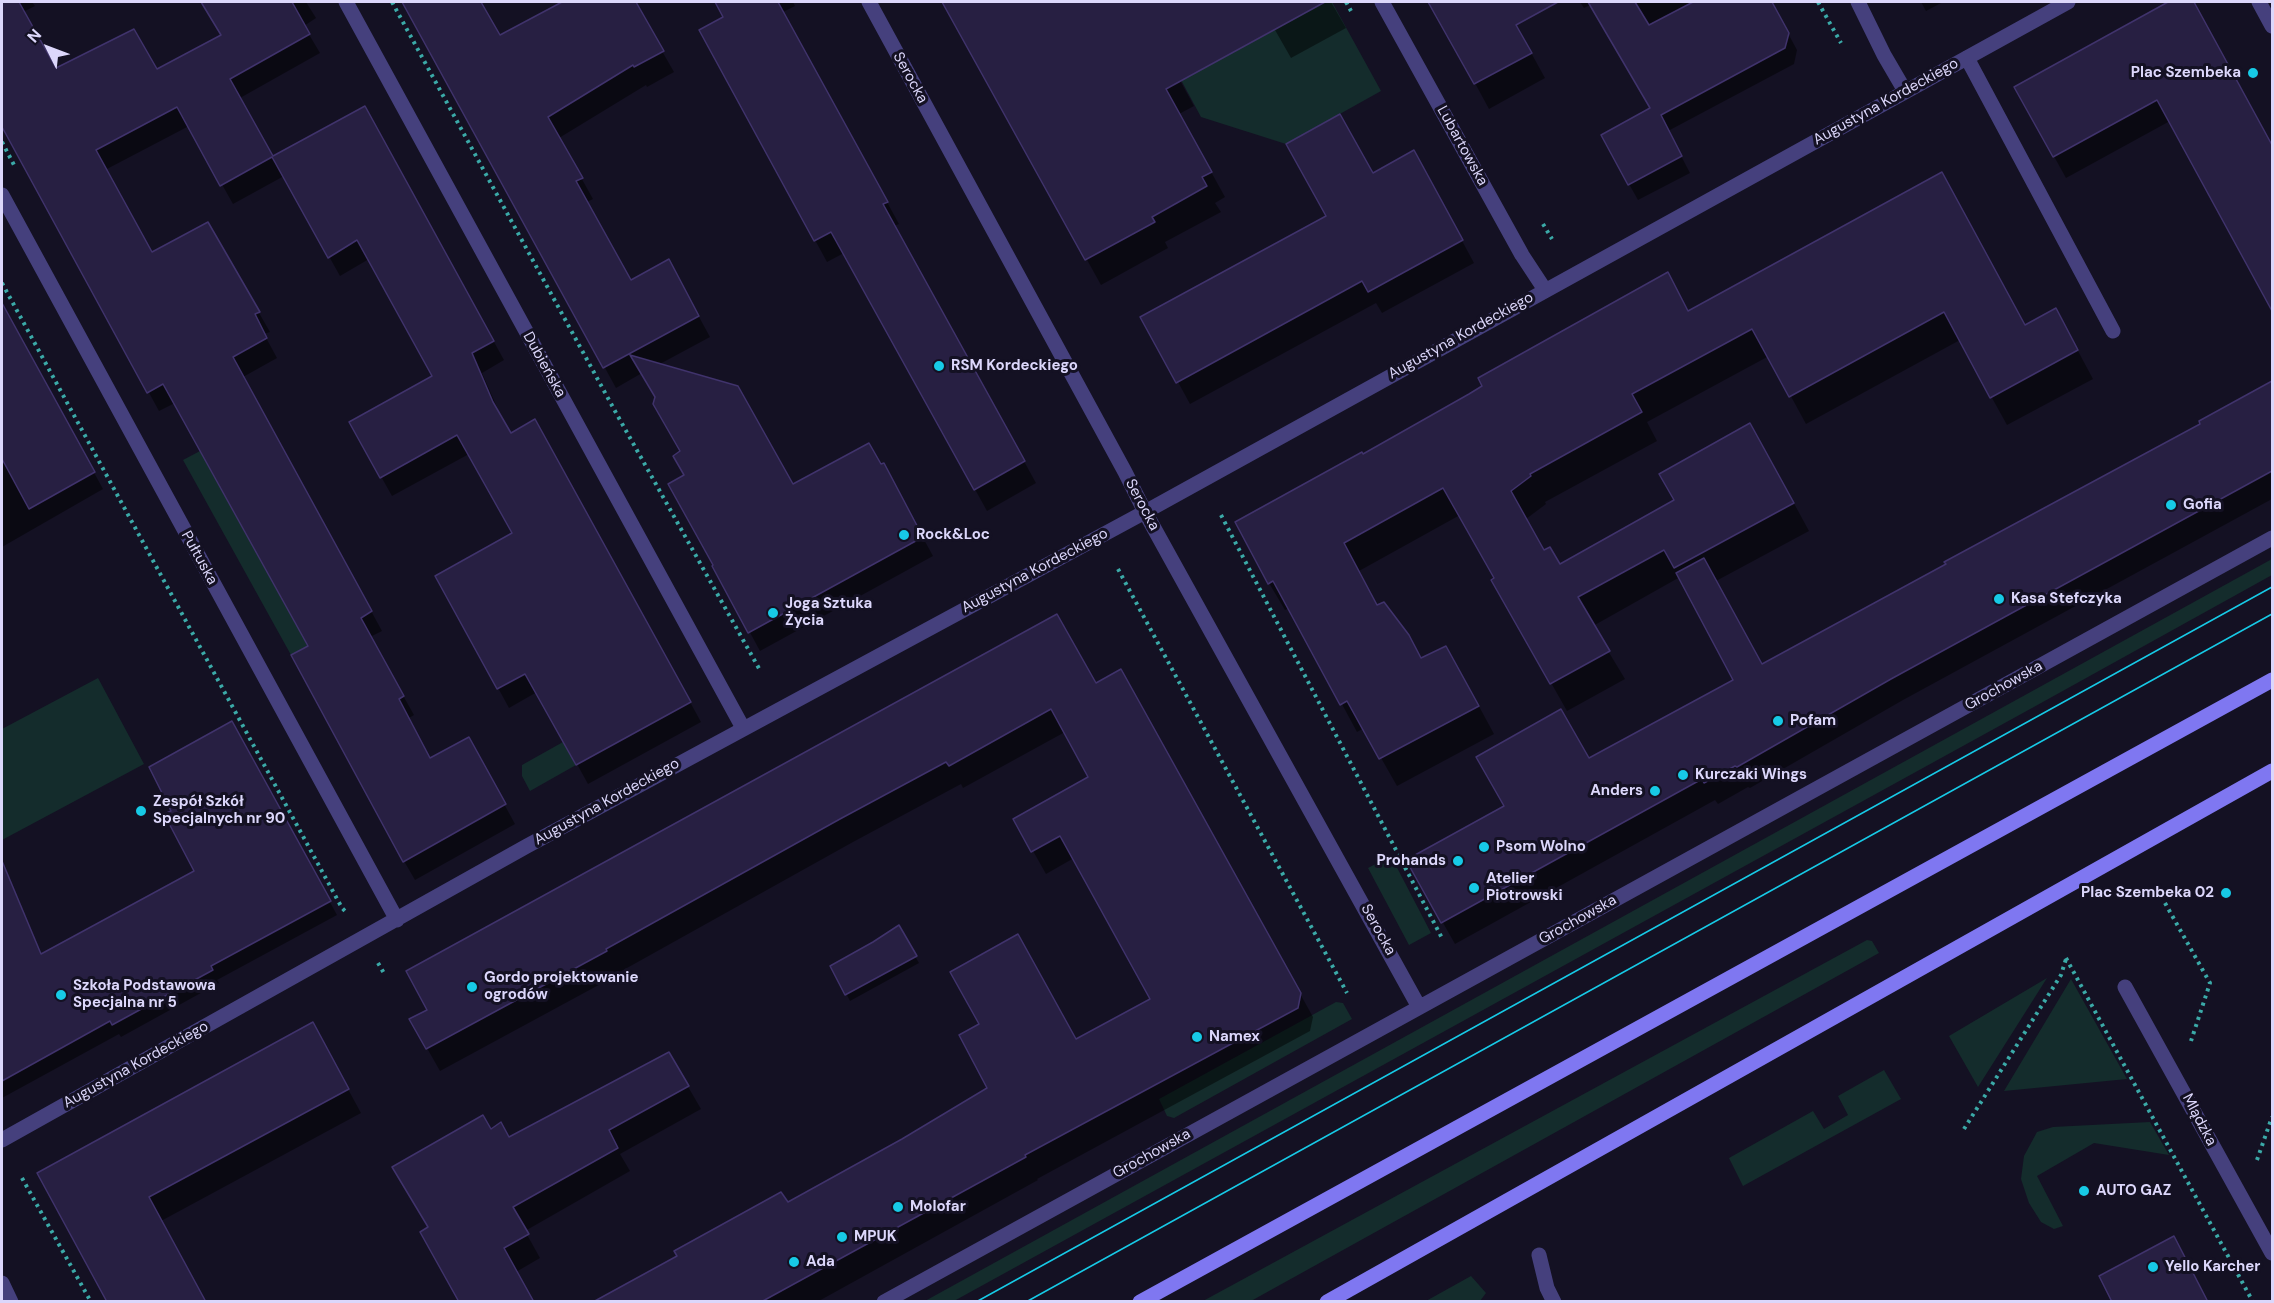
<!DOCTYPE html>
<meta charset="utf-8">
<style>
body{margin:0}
#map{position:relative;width:2274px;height:1303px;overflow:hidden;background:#141123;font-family:"DM Sans",sans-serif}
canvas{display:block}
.frame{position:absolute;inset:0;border:3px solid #dcd7fb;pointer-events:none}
.north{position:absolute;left:18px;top:18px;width:60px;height:60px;-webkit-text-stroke:4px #141123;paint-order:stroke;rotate:312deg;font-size:16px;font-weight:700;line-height:24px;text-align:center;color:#dcd7fb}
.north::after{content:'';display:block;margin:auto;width:21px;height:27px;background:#dcd7fb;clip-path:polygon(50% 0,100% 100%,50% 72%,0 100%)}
</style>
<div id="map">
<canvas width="2274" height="1303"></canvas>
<div class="frame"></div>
<div class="north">N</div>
</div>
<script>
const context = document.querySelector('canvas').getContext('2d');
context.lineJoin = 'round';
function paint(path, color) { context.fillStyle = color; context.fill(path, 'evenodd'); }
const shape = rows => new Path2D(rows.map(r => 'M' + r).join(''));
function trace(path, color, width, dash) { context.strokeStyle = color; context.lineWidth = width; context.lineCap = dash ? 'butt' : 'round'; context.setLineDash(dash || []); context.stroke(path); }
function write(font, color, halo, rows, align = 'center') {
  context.font = font + ' "DM Sans",sans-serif'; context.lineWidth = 6; context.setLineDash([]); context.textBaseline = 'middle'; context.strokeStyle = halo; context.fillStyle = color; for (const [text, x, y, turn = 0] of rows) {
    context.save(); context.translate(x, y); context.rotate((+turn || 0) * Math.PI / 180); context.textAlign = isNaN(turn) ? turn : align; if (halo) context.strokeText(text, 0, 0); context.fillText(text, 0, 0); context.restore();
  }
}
const green = shape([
 [1325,2,1332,2,1381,91,1286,144,1201,117,1181,80],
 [200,451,308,646,291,655,183,460],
 [2272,559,2272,575,2032,708,954,1301,925,1301],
 [98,678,144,764,2,840,2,729],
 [563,742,576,765,530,791,522,776,522,765],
 [1391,856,1431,933,1409,945,1368,868],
 [1867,940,1872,941,1879,953,1251,1301,1203,1301],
 [2047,978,1978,1087,1949,1036],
 [2071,979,2127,1079,2004,1091],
 [1336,1002,1343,1003,1352,1019,1174,1118,1167,1116,1159,1099],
 [1884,1070,1901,1099,1743,1186,1729,1158,1813,1111,1824,1129,1848,1115,1838,1096],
 [2150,1122,2169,1155,2094,1143,2037,1176,2063,1226,2054,1229,2041,1222,2029,1203,2021,1179,2024,1156,2037,1132,2053,1127],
 [1471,1276,1486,1293,1480,1301,1426,1301]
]);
const shadow = shape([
 [2,2,32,2,35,6,23,12,56,70,156,71,223,36,217,2,306,2,316,18,304,26,320,53,240,98,273,158,375,127,504,360,482,373,504,423,510,435,546,440,701,722,588,784,537,692,509,708,437,576,514,534,469,454,392,496,351,423,434,377,369,259,340,276,284,176,233,204,189,126,105,170,152,253,208,224,270,332,264,334,277,358,243,377,382,631,370,637,414,715,409,718,431,760,479,758,515,824,415,880,404,861,311,647,175,403,159,411,2,124],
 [404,2,480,2,499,37,560,5,558,2,597,2,599,7,608,2,615,2,624,17,643,18,674,72,647,87,646,85,559,138,593,199,587,202,631,282,680,282,710,337,658,365,792,486,881,466,893,483,933,556,760,651,714,566,715,565,686,476,682,452,657,397,642,373,616,388],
 [717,2,793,2,795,6,783,12,899,224,894,226,1036,483,987,511,844,253,827,262,701,31,725,18],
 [947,2,1137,2,1194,106,1179,114,1225,197,1215,203,1221,212,1165,242,1168,248,1101,285,944,3],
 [1259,2,1331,2,1346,28,1291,58],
 [1431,2,1503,2,1545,78,1489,109],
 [1580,2,1771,2,1797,50,1794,64,1668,131,1690,173,1638,200,1629,184,1652,109,1590,5,1584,8],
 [1921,2,1943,2,1926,11],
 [2171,2,2192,2,2272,147,2272,307,2170,121,2066,178,2016,88],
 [1426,174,1474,263,1382,313,1376,303,1190,404,1178,382,1328,216,1373,175],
 [1941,174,2025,327,2071,338,2093,379,2007,425,1960,340,1806,424,1769,356,1647,422,1657,441,1545,502,1546,504,1526,519,1544,552,1559,566,1766,452,1809,531,1716,581,1762,665,2202,424,2201,422,2272,383,2272,499,1903,700,1750,788,1748,787,1718,804,1715,800,1455,944,1408,861,1735,680,1680,577,1593,626,1625,679,1567,711,1493,580,1496,579,1460,515,1359,571,1378,607,1421,660,1462,675,1494,734,1397,786,1364,728,1357,732,1290,608,1285,610,1269,583,1362,456,1689,313],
 [2,305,103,489,2,547],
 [1095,685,1134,694,1313,1017,1310,1031,1037,1179,1038,1180,817,1302,596,1302,787,1204,1152,1000,1074,858,1046,874,1015,819,1090,777,1065,732,963,788,961,784,853,842,618,973,619,974,440,1071,411,1020],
 [239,736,337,915,217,980,219,983,121,1037,119,1034,2,1098,2,885,12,907,19,904,42,955,196,871,173,811],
 [898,927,919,963,850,1001,832,966,874,943],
 [325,1047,361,1113,161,1221,39,1174],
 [669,1054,701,1109,620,1154,630,1171,525,1231,540,1258,516,1272,429,1228,491,1131,509,1139]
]);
const building = shape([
 [2,2,19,2,56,68,134,29,157,69,221,35,201,2,292,2,310,34,230,79,273,156,365,106,494,341,472,353,493,402,511,433,535,419,691,702,576,765,525,674,497,689,435,576,512,533,457,435,380,478,349,422,432,376,357,240,328,258,272,157,220,186,177,107,96,150,152,252,208,222,260,312,255,314,267,338,233,357,372,611,361,618,404,696,399,699,430,758,469,737,506,804,403,862,291,655,308,646,163,384,147,393,2,127,2,2],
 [402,2,481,2,500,35,562,2,636,2,664,51,634,67,633,65,548,117,583,178,576,181,631,280,669,259,699,316,603,368,402,2],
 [715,2,778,2,888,202,883,204,1025,461,974,490,831,232,814,241,699,30,723,17,715,2],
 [942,2,1325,2,1166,89,1212,172,1202,177,1207,186,1152,217,1155,222,1085,260,942,2],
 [1428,2,1558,2,1516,25,1532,53,1474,84,1428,2],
 [1588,2,1635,2,1649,25,1693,2,1772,2,1789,33,1785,48,1661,115,1682,156,1628,185,1601,135,1650,108,1588,2],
 [2168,2,2194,2,2272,145,2272,311,2157,100,2053,157,2014,87,2168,2],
 [1340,114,1373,173,1414,150,1463,240,1368,292,1362,281,1176,383,1140,317,1326,216,1286,144,1340,114],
 [1942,172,2025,325,2056,308,2078,350,1990,398,1944,312,1789,397,1752,329,1632,394,1642,412,1530,474,1531,476,1511,491,1544,550,1550,547,1560,564,1674,500,1659,474,1750,423,1794,503,1674,568,1664,550,1578,597,1610,651,1550,684,1491,580,1494,578,1443,488,1344,543,1377,605,1384,602,1409,635,1421,658,1446,646,1479,706,1379,759,1347,701,1340,705,1273,581,1268,584,1235,522,1362,452,1363,454,1469,394,1482,386,1478,378,1668,272,1688,311,1942,172],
 [2,303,95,472,29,509,2,459,2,303],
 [630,355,738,386,793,484,869,443,881,464,884,463,923,537,748,633,712,566,713,565,668,484,684,475,673,456,680,451,653,404,655,397,630,355],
 [2272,381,2272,471,1891,679,1737,767,1735,766,1704,783,1702,779,1441,923,1406,860,1504,806,1476,757,1561,709,1589,758,1733,680,1676,573,1704,558,1762,664,1946,564,1944,562,2200,424,2199,421,2272,381],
 [1057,614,1096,683,1121,669,1301,993,1298,1008,1025,1155,1026,1157,761,1302,593,1302,677,1256,674,1251,781,1192,788,1202,902,1139,987,1088,959,1035,979,1024,950,972,1018,934,1076,1039,1150,999,1060,836,1031,852,1013,819,1088,777,1051,709,949,766,946,762,840,819,606,949,607,951,426,1049,409,1019,427,1010,406,971,1057,614],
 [232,721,331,901,211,966,213,970,112,1025,110,1021,2,1081,2,861,41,954,194,871,164,814,171,811,149,767,232,721],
 [899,925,917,956,845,995,830,966,873,942,899,925],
 [313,1022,349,1089,149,1197,206,1302,107,1302,37,1173,313,1022],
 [669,1052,689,1086,609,1130,618,1148,513,1207,529,1234,504,1248,534,1302,459,1302,420,1232,428,1227,392,1167,483,1115,491,1129,501,1122,509,1137,669,1052],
 [2174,1236,2208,1302,2112,1302,2099,1276,2174,1236]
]);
const path = shape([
 [392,2,615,411,761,672],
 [1346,2,1351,11],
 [1818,2,1841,43],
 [2,142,14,165],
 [1543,224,1552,239],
 [2,283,342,908,347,913],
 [1221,515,1443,940],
 [1118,569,1347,993],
 [2165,903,2210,983,2191,1041],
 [2066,958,2253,1302],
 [378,963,385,975],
 [1964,1129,2061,975,2066,959],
 [2257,1160,2272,1117],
 [22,1178,91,1302]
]);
const lane = shape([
 [1967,58,2113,331],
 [1539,1255,1547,1288,1554,1302]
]);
const street = shape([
 [346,2,743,728],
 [869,2,1125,472,1145,512,1419,1007],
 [1382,2,1522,255,1545,290],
 [1858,2,1884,55,1905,91],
 [2259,2,2272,26],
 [2,195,397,920],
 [2125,987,2272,1253],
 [2,1140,527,846,1145,512,2068,2],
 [2,1283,11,1302],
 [884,1302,2272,538]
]);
const secondary = shape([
 [1140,1302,2272,680],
 [1327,1302,2272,771]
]);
const tram = shape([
 [976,1302,2272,587],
 [1026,1302,2272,614]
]);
const markers = [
 [2253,73,6,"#17cae6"],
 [939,366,6,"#17cae6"],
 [2171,505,6,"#17cae6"],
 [904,535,6,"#17cae6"],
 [1999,599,6,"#17cae6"],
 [773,613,6,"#17cae6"],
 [1778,721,6,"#17cae6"],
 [1683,775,6,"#17cae6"],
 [1655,791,6,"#17cae6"],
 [141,811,6,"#17cae6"],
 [1484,847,6,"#17cae6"],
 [1458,861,6,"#17cae6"],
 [1474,888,6,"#17cae6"],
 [2226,893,6,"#17cae6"],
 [472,987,6,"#17cae6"],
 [61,995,6,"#17cae6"],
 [1197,1037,6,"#17cae6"],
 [2084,1191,6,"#17cae6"],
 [898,1207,6,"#17cae6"],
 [842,1237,6,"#17cae6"],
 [794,1262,6,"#17cae6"],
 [2153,1267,6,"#17cae6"]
];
const poiNames = [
 ["Plac Szembeka",2241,73,"right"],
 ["RSM Kordeckiego",951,366],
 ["Gofia",2183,505],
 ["Rock&Loc",916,535],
 ["Kasa Stefczyka",2011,599],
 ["Joga Sztuka",785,604],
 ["Życia",785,621],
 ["Pofam",1790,721],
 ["Kurczaki Wings",1695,775],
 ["Anders",1643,791,"right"],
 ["Zespół Szkół",153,802],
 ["Specjalnych nr 90",153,819],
 ["Psom Wolno",1496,847],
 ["Prohands",1446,861,"right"],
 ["Atelier",1486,879],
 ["Piotrowski",1486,896],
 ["Plac Szembeka 02",2214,893,"right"],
 ["Gordo projektowanie",484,978],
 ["ogrodów",484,995],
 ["Szkoła Podstawowa",73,986],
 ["Specjalna nr 5",73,1003],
 ["Namex",1209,1037],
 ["AUTO GAZ",2096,1191],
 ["Molofar",910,1207],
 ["MPUK",854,1237],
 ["Ada",806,1262],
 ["Yello Karcher",2165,1267]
];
const streetNames = [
 ["Serocka",910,78,61],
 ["Augustyna Kordeckiego",1886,102,-29],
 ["Lubartowska",1462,146,61],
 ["Augustyna Kordeckiego",1461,336,-29],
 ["Dubieńska",544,365,61],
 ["Serocka",1142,505,62],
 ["Pułtuska",199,558,61],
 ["Augustyna Kordeckiego",1035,571,-28],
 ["Grochowska",2004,686,-29],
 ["Augustyna Kordeckiego",607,802,-29],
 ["Grochowska",1578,920,-29],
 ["Serocka",1378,930,61],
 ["Augustyna Kordeckiego",136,1065,-29],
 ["Mlądzka",2199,1120,62],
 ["Grochowska",1152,1154,-29]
];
paint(green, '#142c2c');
paint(shadow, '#0007');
paint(building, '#271f42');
trace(building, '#40336c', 1.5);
trace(path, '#3baaa8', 4, [3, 4.5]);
trace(lane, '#45407d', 15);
trace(street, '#45407d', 15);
trace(secondary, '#7f77f1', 15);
trace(tram, '#17cae6', 1.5);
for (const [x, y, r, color] of markers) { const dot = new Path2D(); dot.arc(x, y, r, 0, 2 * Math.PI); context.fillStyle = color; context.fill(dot); trace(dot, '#141123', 2); }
write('bold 15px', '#dcd7fb', '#141123', poiNames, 'left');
write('15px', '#dcd7fb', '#141123', streetNames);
</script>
